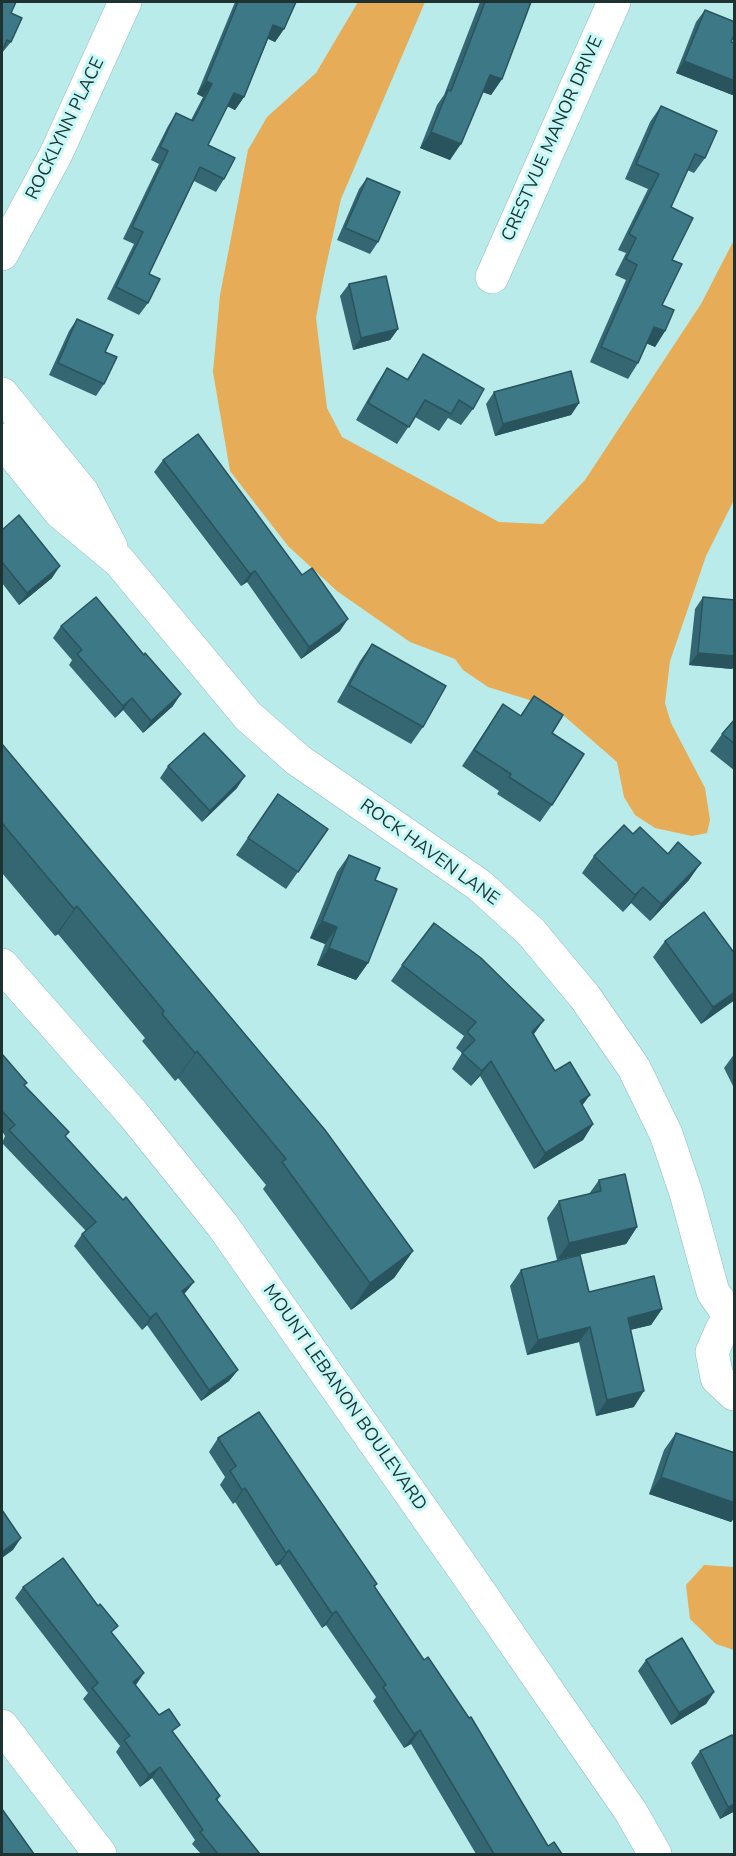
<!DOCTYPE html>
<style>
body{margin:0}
#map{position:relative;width:736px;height:1856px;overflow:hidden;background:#b8ebea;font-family:"Nunito Sans",sans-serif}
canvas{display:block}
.frame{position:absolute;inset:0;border:3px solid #1e3232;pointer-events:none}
</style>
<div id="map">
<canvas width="736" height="1856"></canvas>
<div class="frame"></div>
</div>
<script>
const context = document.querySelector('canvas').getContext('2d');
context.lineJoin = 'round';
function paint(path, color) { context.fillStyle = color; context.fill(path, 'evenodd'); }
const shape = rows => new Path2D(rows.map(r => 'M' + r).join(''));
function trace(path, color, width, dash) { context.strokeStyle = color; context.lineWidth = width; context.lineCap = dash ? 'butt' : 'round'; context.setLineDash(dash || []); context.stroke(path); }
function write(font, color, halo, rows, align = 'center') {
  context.font = font + ' "Nunito Sans",sans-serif'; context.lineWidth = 6; context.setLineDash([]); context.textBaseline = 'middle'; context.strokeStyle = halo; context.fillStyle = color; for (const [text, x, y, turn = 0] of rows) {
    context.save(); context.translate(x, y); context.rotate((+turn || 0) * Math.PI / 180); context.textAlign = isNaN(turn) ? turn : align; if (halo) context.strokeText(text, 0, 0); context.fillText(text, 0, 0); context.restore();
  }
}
const green = shape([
 [358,2,425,2,341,199,324,275,316,318,327,408,342,437,499,522,543,524,585,480,701,304,734,240,734,500,706,556,670,661,665,703,671,723,705,788,710,820,707,833,692,836,655,828,635,815,624,797,617,762,555,708,488,687,463,670,455,659,410,642,337,591,288,546,230,471,213,372,220,295,248,150,267,117,316,73],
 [704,1565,734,1567,734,1650,716,1644,690,1619,686,1585]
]);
const minor = shape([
 [2,254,56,154,125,2],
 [492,277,614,2],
 [2,394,82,492,111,547],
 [2,440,60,512,119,561,248,716,298,760,479,885,531,932,585,997,634,1068,666,1134,686,1193,713,1292,733,1321],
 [2,965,133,1114,223,1226,465,1571,631,1812,655,1854],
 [734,1320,722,1329,712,1352,717,1378,734,1394],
 [2,1726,100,1854]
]);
const wall = shape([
 [2,2,11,13,11,42,2,53],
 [235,2,296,2,284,29,275,42,268,39,244,97,235,110,227,106,208,145,224,179,216,192,194,181,149,274,148,303,139,315,107,299,134,244,123,239,159,164,151,160,168,126,176,113,191,120,203,97,197,94],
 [480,2,531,2,502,79,491,95,483,92,450,160,420,148,437,105,444,95],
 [705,10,731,42,735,43,735,96,676,73,696,22],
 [661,106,705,158,694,173,687,170,671,207,672,260,662,305,665,331,655,347,647,343,638,363,628,379,590,362,626,280,615,275,626,253,618,250,648,189,625,179,650,122],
 [367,178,378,242,370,254,337,240,359,189],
 [349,284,398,329,390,340,353,350,340,296],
 [77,319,105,352,104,384,96,396,49,375,69,331],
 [423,354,473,409,461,425,448,418,439,431,415,417,397,444,356,420,376,385,387,368,407,379],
 [494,392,579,403,571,415,495,436,486,404],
 [163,460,302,575,340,631,301,659,247,582,241,586,154,472],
 [2,530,52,578,19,605,2,583],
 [703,597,735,600,735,665,732,669,689,665,695,609],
 [61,626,173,706,143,733,123,710,115,718,69,665,72,660,53,638],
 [372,644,423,727,411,744,337,702,360,661],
 [534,696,552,733,552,805,540,822,497,794,499,791,462,766,503,704,520,716],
 [735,719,735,771,710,751,722,734],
 [2,744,413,1251,394,1278,351,1310,263,1189,266,1185,178,1078,175,1081,142,1041,145,1038,58,934,55,936,2,873],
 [168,766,237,788,202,822,160,778],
 [278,794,328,829,286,889,236,855],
 [633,834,689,880,650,921,631,903,623,912,582,873,594,856],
 [349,855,375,880,368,963,356,980,317,965,325,944,310,938,337,872],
 [665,941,735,1000,701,1024,653,957],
 [402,965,544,1020,534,1034,555,1071,582,1105,593,1124,583,1140,534,1169,480,1076,471,1086,452,1069,462,1053,456,1048,464,1036,391,981],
 [735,1053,735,1090,724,1068],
 [2,1054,25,1086,66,1137,194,1282,184,1294,238,1370,229,1381,201,1401,147,1325,142,1330,74,1246,82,1234,86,1231,2,1143,5,1136,2,1131],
 [599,1180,637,1227,626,1244,557,1260,547,1218,559,1201,589,1194],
 [521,1270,589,1292,662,1309,651,1325,630,1330,634,1407,596,1416,579,1342,527,1355,510,1286],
 [676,1433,735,1453,735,1517,731,1522,649,1494,664,1450],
 [218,1438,377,1584,375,1587,548,1846,562,1854,476,1854,411,1744,404,1748,373,1701,376,1697,326,1625,322,1628,280,1564,276,1566,235,1502,233,1504,220,1485,225,1477,209,1452],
 [23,1587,113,1634,135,1686,174,1734,220,1796,217,1801,260,1854,201,1854,192,1844,195,1840,152,1778,140,1787,116,1752,120,1746,83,1699,88,1693,15,1598],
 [646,1660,714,1692,706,1704,671,1725,638,1671],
 [735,1739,735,1811,720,1819,691,1763,700,1751]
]);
const shadedWall = shape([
 [273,25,284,29,275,42,265,37],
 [684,61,735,81,735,96,676,73],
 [490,75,502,79,491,95,479,91],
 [206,81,212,84,203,97,197,94],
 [234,93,244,97,235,110,225,105],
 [431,132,461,144,450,160,420,148],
 [654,327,665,331,655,347,643,342],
 [398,329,390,340,353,350,361,338],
 [579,403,571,415,495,436,503,424],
 [60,566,52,578,19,605,27,593],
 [255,571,247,582,241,586,250,574],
 [348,619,340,631,301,659,309,647],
 [698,653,735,656,735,665,732,669,689,665],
 [181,694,173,706,143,733,151,721],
 [132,698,123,710,115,718,123,706],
 [245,776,237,788,202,822,210,811],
 [701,863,689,880,650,921,661,904],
 [643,887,631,903,623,912,635,895],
 [77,906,58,934,55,936,74,909],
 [322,921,337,927,325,944,310,938],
 [329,948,368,963,356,980,317,965],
 [735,992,734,1000,701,1024,713,1007],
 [544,1020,533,1035,532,1032],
 [197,1051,178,1078,175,1081,195,1053],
 [491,1061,480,1076,471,1086,482,1071],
 [590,1095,579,1110,580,1101],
 [593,1124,583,1140,534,1169,545,1153],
 [637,1227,626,1244,557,1260,569,1243],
 [413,1251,394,1278,351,1310,370,1283],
 [194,1282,185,1293,174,1303,182,1291],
 [662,1309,651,1325,617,1333,628,1318],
 [156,1313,147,1325,142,1330,150,1318],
 [590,1327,579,1342,527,1355,538,1340],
 [238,1370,229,1381,201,1401,209,1390],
 [644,1391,634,1407,596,1416,607,1400],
 [661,1477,735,1503,735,1517,731,1522,649,1494],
 [245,1488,235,1502,233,1504,242,1490],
 [21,1538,13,1550,2,1558,2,1552],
 [289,1550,280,1564,276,1566,286,1553],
 [336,1611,326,1625,322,1628,332,1614],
 [144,1673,136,1685,125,1694,133,1682],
 [714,1692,706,1704,671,1725,679,1713],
 [420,1730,411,1744,404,1748,414,1734],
 [160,1767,152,1778,140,1787,149,1775],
 [735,1804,735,1811,720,1819,728,1807]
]);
const building = shape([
 [2,2,16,2,11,13,22,18,11,42,7,40,2,51,2,2],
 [238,2,296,2,284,29,273,25,244,97,234,93,208,145,235,158,224,179,200,167,149,274,160,279,148,303,116,287,143,232,132,227,168,151,160,147,176,113,193,121,212,84,206,81,238,2],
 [485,2,531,2,502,79,490,75,461,144,431,132,448,90,451,91,485,2],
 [705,10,735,22,735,33,731,42,735,43,735,81,684,61,705,10],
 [661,106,717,131,705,158,695,154,671,207,693,218,672,260,682,264,662,305,674,310,665,331,654,327,638,363,601,347,637,265,626,259,636,238,629,234,659,174,636,164,661,106],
 [367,178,400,192,378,242,345,228,367,178],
 [386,276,398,329,361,338,349,284,386,276],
 [77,319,113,335,105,352,117,357,104,384,58,363,77,319],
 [423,354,484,389,473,409,459,400,451,414,425,400,409,427,368,403,387,368,408,380,423,354],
 [571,371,579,403,503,424,494,392,571,371],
 [198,434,302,575,312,568,348,619,309,647,255,571,250,574,163,460,198,434],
 [19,515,60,566,27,593,2,562,2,530,19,515],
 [96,597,144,655,145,653,181,694,151,721,132,698,123,706,77,654,82,650,61,626,96,597],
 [703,597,735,600,735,656,698,653,703,597],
 [372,644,446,686,423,727,349,685,372,644],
 [534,696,563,715,552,733,584,754,552,805,509,777,511,774,474,750,503,704,521,716,534,696],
 [735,719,735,744,722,734,735,719],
 [204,733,245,776,210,811,168,766,204,733],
 [2,744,325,1130,413,1251,370,1283,282,1162,286,1159,197,1051,195,1053,162,1014,164,1011,77,906,74,909,2,823,2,744],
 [278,794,328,829,298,872,248,838,278,794],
 [624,825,633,834,640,827,668,854,678,842,701,863,661,904,643,887,635,895,594,856,624,825],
 [349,855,380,868,375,880,397,889,368,963,329,948,337,927,322,921,349,855],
 [704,912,735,954,735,992,713,1007,665,941,704,912],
 [434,923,481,958,544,1020,532,1032,555,1071,570,1062,590,1095,580,1101,593,1124,545,1153,491,1061,482,1071,462,1053,475,1040,467,1032,476,1022,402,965,434,923],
 [2,1054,27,1083,24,1085,69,1132,65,1136,123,1200,126,1197,194,1282,182,1291,238,1370,209,1390,156,1313,150,1318,82,1234,96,1222,9,1130,15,1125,2,1111,2,1054],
 [625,1174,637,1227,569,1243,559,1201,601,1191,599,1180,625,1174],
 [580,1255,589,1292,654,1276,662,1309,628,1318,644,1391,607,1400,590,1327,538,1340,521,1270,580,1255],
 [259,1412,377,1584,374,1586,424,1660,428,1657,469,1718,471,1717,548,1846,554,1842,562,1854,494,1854,420,1730,414,1734,383,1687,386,1685,336,1611,332,1614,289,1550,286,1553,245,1488,242,1490,230,1471,236,1466,218,1438,259,1412],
 [676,1433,735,1453,735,1503,661,1477,676,1433],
 [2,1510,21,1538,2,1552,2,1510],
 [63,1558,98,1606,100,1604,118,1626,111,1632,144,1673,133,1682,159,1715,169,1709,180,1725,172,1731,220,1796,216,1799,260,1854,218,1854,200,1832,203,1830,160,1767,149,1775,124,1740,130,1736,92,1688,98,1683,23,1587,63,1558],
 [682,1638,714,1692,679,1713,646,1660,682,1638],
 [732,1735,735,1739,735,1804,728,1807,700,1751,732,1735],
 [2,1809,34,1854,2,1854,2,1809]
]);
const streetNames = [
 ["ROCKLYNN PLACE",66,129,-64],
 ["CRESTVUE MANOR DRIVE",553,139,-66],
 ["ROCK HAVEN LANE",429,853,36],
 ["MOUNT LEBANON BOULEVARD",344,1398,55]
];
paint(green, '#e6ac57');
trace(minor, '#8dbfbe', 34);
trace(minor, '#fff', 33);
paint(wall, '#346772');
paint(shadedWall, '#2a545d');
paint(building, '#3c7885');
trace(building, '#2a545d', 1.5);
write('18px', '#1e3232', '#c5f9f8', streetNames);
</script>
